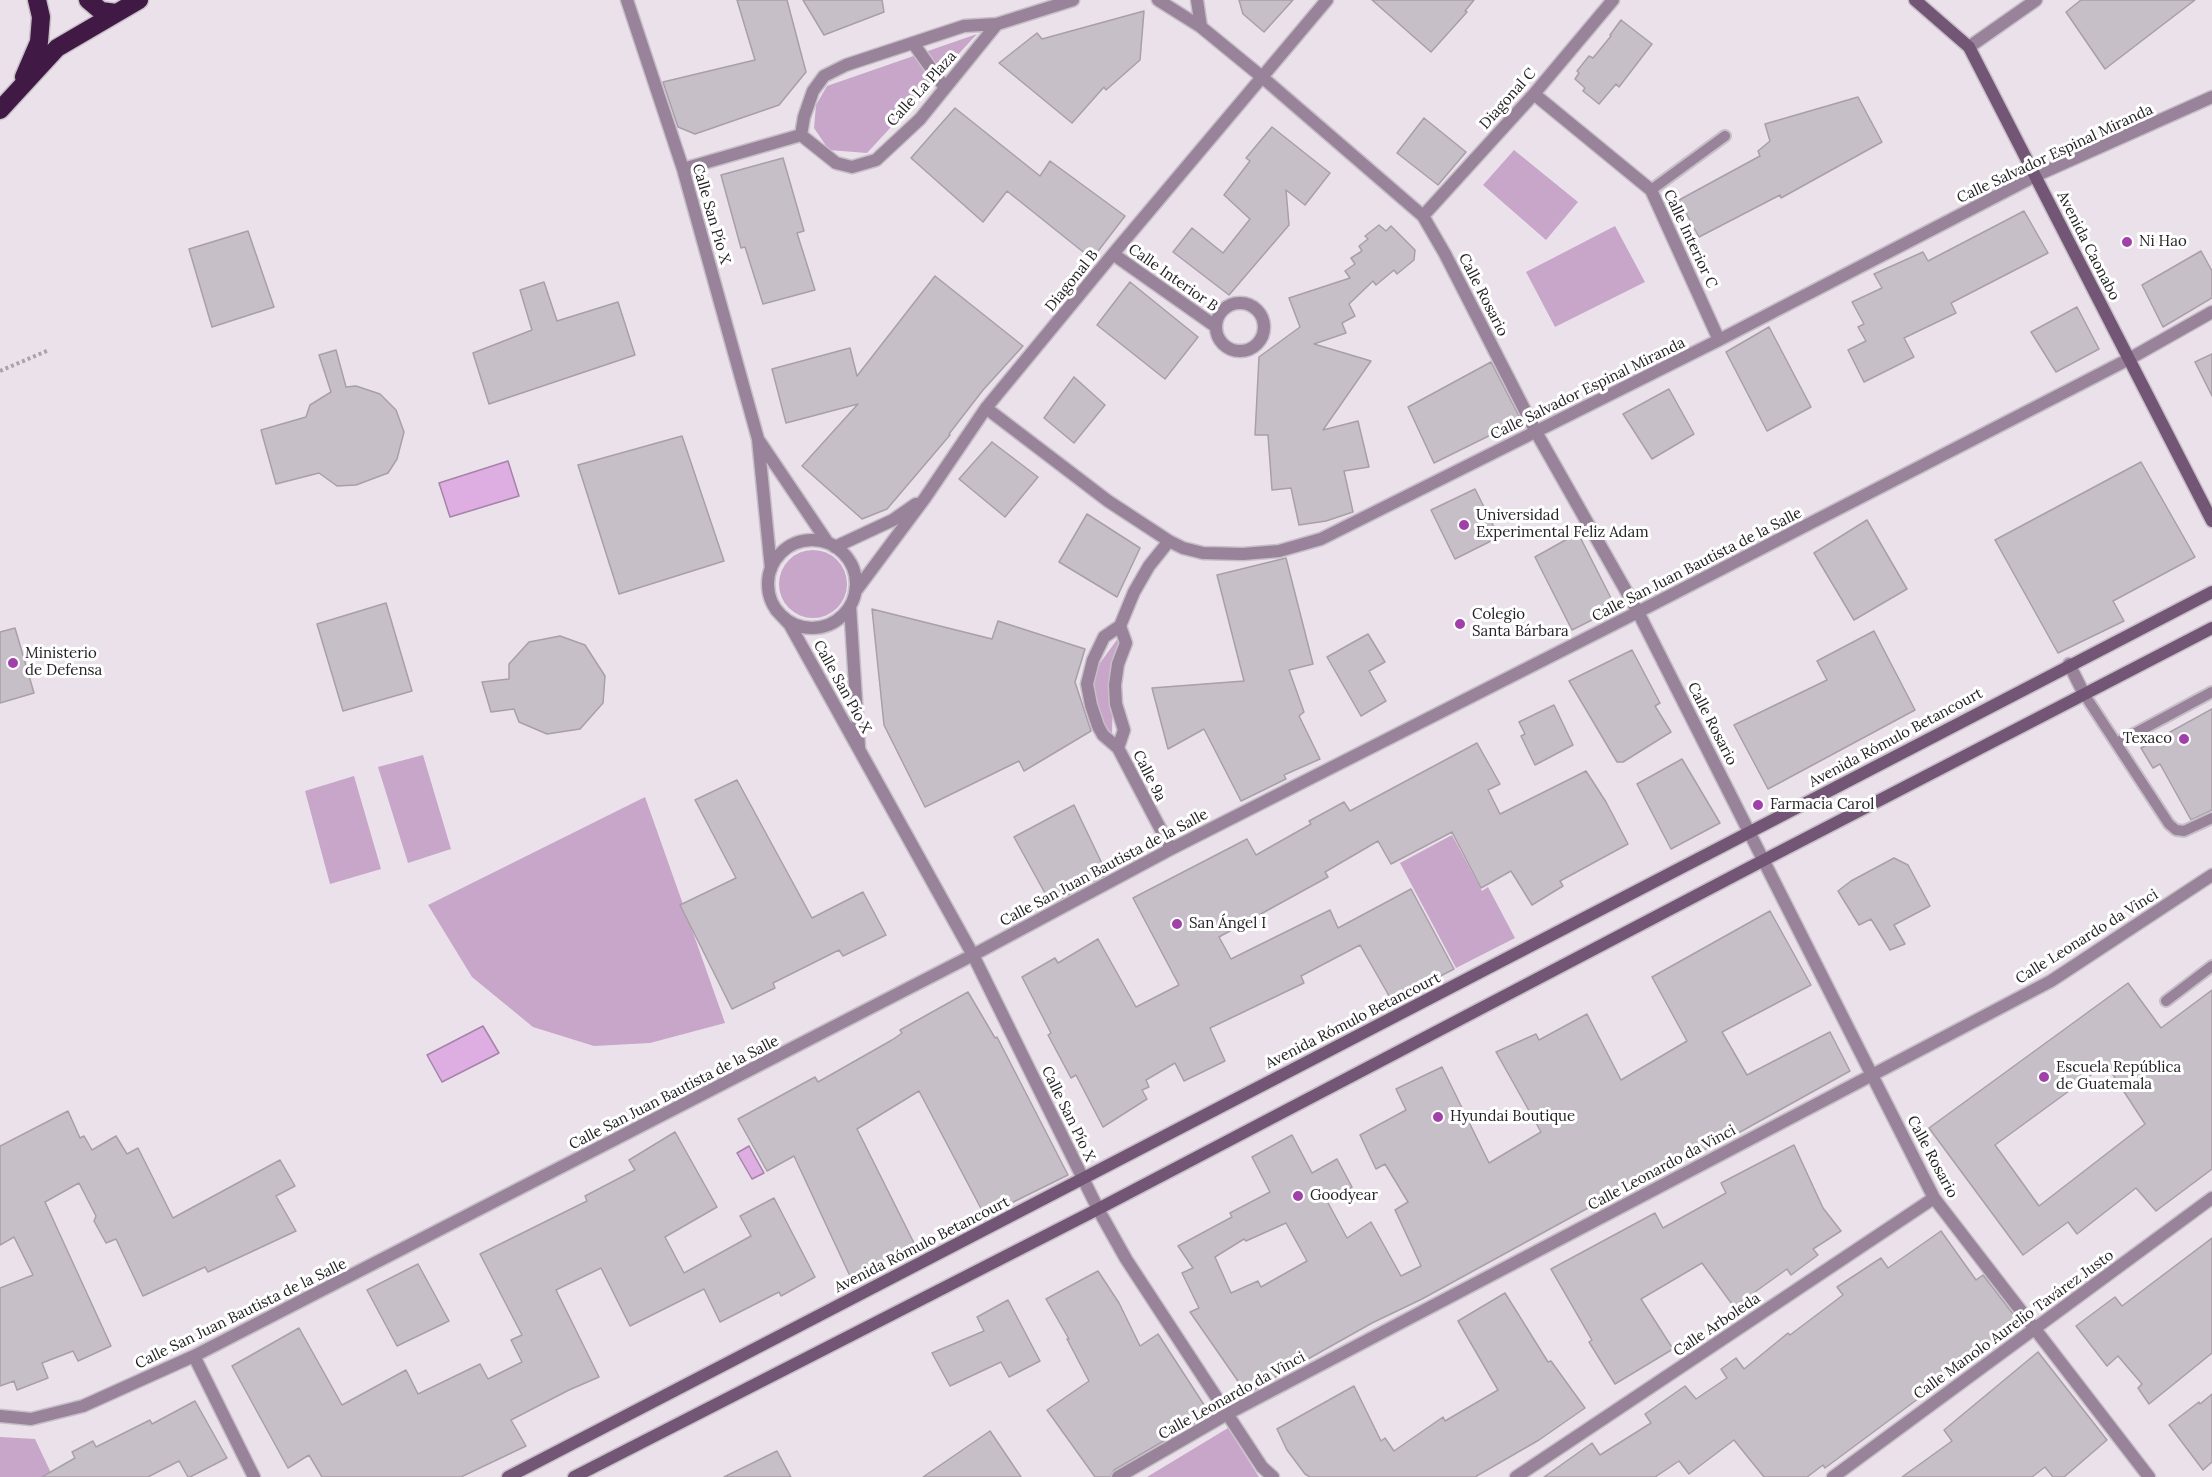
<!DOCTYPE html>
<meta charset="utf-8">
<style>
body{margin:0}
canvas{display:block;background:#eae1ea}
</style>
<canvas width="2212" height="1477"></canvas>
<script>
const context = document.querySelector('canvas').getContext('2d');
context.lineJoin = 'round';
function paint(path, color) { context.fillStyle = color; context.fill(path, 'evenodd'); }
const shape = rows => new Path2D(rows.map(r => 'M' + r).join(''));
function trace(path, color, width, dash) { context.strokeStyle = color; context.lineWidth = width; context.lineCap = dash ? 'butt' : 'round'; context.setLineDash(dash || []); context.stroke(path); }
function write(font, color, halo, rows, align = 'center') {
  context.font = font + ' Lora,serif'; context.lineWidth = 6; context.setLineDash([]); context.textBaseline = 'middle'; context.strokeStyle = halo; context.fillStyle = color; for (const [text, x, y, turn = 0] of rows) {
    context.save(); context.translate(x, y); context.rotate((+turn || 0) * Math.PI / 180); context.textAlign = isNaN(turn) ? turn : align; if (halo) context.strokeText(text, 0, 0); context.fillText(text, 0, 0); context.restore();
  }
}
const green = shape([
 [977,34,867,153,829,150,814,128,816,105,827,86],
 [1514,150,1578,202,1546,240,1483,185],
 [1615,226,1645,282,1555,327,1526,272],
 '779 584a34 34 0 1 1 68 0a34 34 0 1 1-68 0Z',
 [1119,637,1113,683,1112,736,1097,712,1090,690,1100,663],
 [423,755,451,849,408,863,378,767],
 [354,776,381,869,330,884,305,791],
 [645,797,725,1023,650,1043,594,1046,533,1027,472,977,428,905],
 [1452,835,1482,891,1488,887,1515,938,1456,968,1400,863],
 [1228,1428,1259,1477,1147,1477],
 [0,1437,35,1439,53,1477,0,1477]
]);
const water = shape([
 [508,461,519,496,450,517,439,483,508,461],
 [483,1026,499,1053,442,1082,427,1055,483,1026],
 [749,1146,764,1173,752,1179,737,1153,749,1146]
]);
const building = shape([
 [737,0,787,0,806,72,779,105,695,134,678,127,663,82,755,60,737,0],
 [803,0,882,0,884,12,824,35,803,0],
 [1239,0,1293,0,1264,32,1243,14,1239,0],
 [1372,0,1474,0,1465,11,1467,12,1431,52,1372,0],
 [2081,0,2195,0,2105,69,2066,12,2081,0],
 [1144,11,1140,60,1106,90,1104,87,1072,123,999,63,1037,33,1042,39,1144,11],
 [1621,20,1652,44,1619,87,1616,84,1599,104,1583,91,1585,88,1575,79,1579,73,1577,71,1589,56,1593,58,1611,36,1610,35,1621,20],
 [1858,97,1882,142,1781,198,1780,195,1699,237,1679,200,1760,156,1758,151,1770,141,1765,124,1858,97],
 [955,108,1040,176,1050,161,1125,216,1092,259,1007,191,983,222,911,158,955,108],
 [1424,118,1466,152,1438,185,1397,153,1424,118],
 [1272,127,1330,173,1305,205,1286,190,1289,225,1229,295,1173,252,1192,228,1223,253,1250,219,1224,195,1250,161,1246,158,1272,127],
 [783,158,804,231,797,233,815,290,763,304,745,247,741,248,721,175,783,158],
 [2024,211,2048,253,1951,303,1956,313,1904,338,1914,357,1864,382,1848,350,1866,341,1858,327,1864,324,1852,302,1882,288,1874,274,1923,252,1928,261,2024,211],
 [1379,225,1386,231,1391,226,1415,250,1414,260,1397,274,1394,270,1376,285,1373,281,1349,304,1355,316,1342,323,1346,333,1314,344,1371,361,1323,430,1358,421,1369,467,1344,471,1353,512,1326,521,1299,525,1291,488,1272,490,1268,435,1255,435,1259,357,1300,327,1289,298,1350,278,1345,271,1355,264,1351,258,1362,251,1359,246,1368,239,1365,236,1379,225],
 [248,231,274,307,212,327,189,249,248,231],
 [2201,251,2212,271,2212,298,2163,327,2142,285,2201,251],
 [935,276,1023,346,983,390,949,434,950,435,887,509,862,519,802,466,858,404,786,423,772,369,850,348,857,376,935,276],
 [544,282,557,321,618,302,635,355,489,404,473,353,532,330,520,290,544,282],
 [1130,282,1198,337,1165,379,1097,325,1130,282],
 [2077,307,2099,349,2056,372,2031,332,2077,307],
 [1769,327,1811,407,1767,431,1726,352,1769,327],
 [336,350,346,387,356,386,380,394,396,410,404,432,397,459,388,473,356,485,337,486,319,473,276,484,261,430,306,417,310,405,331,392,319,355,336,350],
 [2212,354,2212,396,2195,362,2212,354],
 [1491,362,1521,420,1434,463,1408,407,1491,362],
 [1074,377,1105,405,1074,443,1044,418,1074,377],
 [1669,389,1694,434,1652,459,1623,414,1669,389],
 [682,436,724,561,619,594,578,465,682,436],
 [992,442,1038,477,1005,517,959,479,992,442],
 [2141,462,2195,557,2113,601,2124,621,2058,653,1995,540,2141,462],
 [1475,489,1499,537,1455,559,1431,510,1475,489],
 [1087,514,1140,548,1117,597,1059,562,1087,514],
 [1867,520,1907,589,1854,620,1814,553,1867,520],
 [1578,533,1616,608,1572,630,1535,557,1578,533],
 [1286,558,1313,664,1289,670,1304,712,1299,716,1320,759,1284,775,1286,779,1241,801,1204,729,1168,749,1152,688,1244,681,1217,575,1286,558],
 [386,603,412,691,343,711,317,624,386,603],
 [872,609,992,639,998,621,1085,649,1075,682,1091,731,1024,771,1019,761,925,807,884,725,872,609],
 [15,628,34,693,0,703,0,632,15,628],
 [1874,631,1915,710,1768,789,1734,725,1827,680,1817,661,1874,631],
 [1368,634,1385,662,1369,671,1386,701,1361,716,1327,657,1368,634],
 [560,636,585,645,605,676,603,703,580,729,547,734,519,722,514,709,491,712,482,682,509,679,509,664,529,642,560,636],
 [1632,650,1660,703,1655,706,1671,732,1623,762,1617,762,1569,681,1632,650],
 [1554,705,1573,745,1535,765,1521,736,1525,734,1519,722,1554,705],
 [2212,709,2212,810,2191,820,2160,764,2153,768,2141,748,2212,709],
 [1477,743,1500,784,1488,790,1500,814,1586,771,1606,802,1628,844,1560,881,1563,886,1532,905,1511,871,1481,888,1452,832,1391,864,1378,841,1325,872,1328,877,1219,937,1231,959,1330,910,1338,928,1411,889,1454,969,1392,1001,1360,945,1301,976,1304,983,1210,1028,1225,1061,1184,1081,1175,1063,1146,1080,1149,1087,1142,1090,1147,1099,1103,1127,1076,1075,1071,1078,1048,1035,1051,1033,1022,977,1055,958,1058,963,1098,939,1136,1007,1179,985,1133,898,1247,839,1256,855,1311,824,1309,821,1344,802,1350,811,1477,743],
 [1682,759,1720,823,1671,849,1637,784,1682,759],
 [737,780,812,918,863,892,886,935,843,956,839,950,773,983,775,988,732,1009,680,905,736,878,695,800,737,780],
 [1074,805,1107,874,1051,904,1014,837,1074,805],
 [1894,858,1908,865,1930,906,1894,925,1905,944,1890,950,1871,919,1859,925,1838,891,1851,881,1894,858],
 [1770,911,1811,985,1722,1032,1747,1075,1830,1032,1850,1071,1740,1132,1610,1196,1422,1299,1372,1323,1308,1359,1307,1358,1247,1394,1190,1312,1199,1308,1182,1273,1193,1268,1178,1246,1232,1217,1230,1213,1270,1192,1252,1157,1292,1135,1312,1173,1337,1159,1352,1187,1327,1201,1347,1238,1371,1222,1401,1276,1421,1266,1395,1210,1408,1202,1385,1164,1376,1169,1360,1135,1406,1110,1396,1089,1442,1067,1489,1163,1541,1132,1496,1052,1536,1034,1539,1040,1587,1014,1621,1080,1687,1041,1652,977,1770,911],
 [1286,1223,1307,1261,1261,1287,1258,1281,1231,1293,1215,1257,1244,1239,1246,1241,1286,1223],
 [2128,983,2161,1028,2212,990,2212,1169,2156,1211,2136,1188,2077,1234,2068,1222,2023,1255,1929,1128,2128,983],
 [2106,1064,2145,1124,2039,1206,1995,1145,2106,1064],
 [968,992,995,1038,997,1037,1068,1175,985,1216,919,1091,857,1129,915,1245,850,1276,794,1156,767,1171,738,1119,815,1077,818,1082,892,1040,902,1033,900,1030,968,992],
 [68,1111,80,1138,84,1136,92,1150,116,1136,127,1154,138,1148,173,1218,280,1160,295,1186,276,1196,296,1231,208,1272,205,1267,143,1296,116,1239,106,1243,94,1221,96,1216,79,1183,45,1202,111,1346,78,1361,73,1351,42,1363,48,1378,17,1390,14,1381,0,1386,0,1288,33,1275,14,1237,0,1245,0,1146,68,1111],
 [675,1132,717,1207,665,1237,684,1273,751,1236,740,1216,774,1198,815,1277,781,1296,779,1292,720,1322,704,1289,630,1326,601,1268,556,1290,599,1377,569,1390,511,1420,526,1446,461,1477,322,1477,309,1455,288,1468,232,1366,299,1328,342,1405,406,1370,418,1394,480,1364,488,1379,522,1362,511,1340,522,1335,480,1254,587,1201,585,1196,635,1170,629,1160,675,1132],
 [1794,1145,1823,1208,1841,1231,1813,1249,1818,1255,1791,1275,1787,1269,1734,1307,1702,1263,1641,1299,1673,1349,1615,1384,1589,1342,1592,1340,1551,1269,1655,1213,1663,1228,1726,1193,1721,1183,1794,1145],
 [1941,1231,1976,1280,1983,1275,2020,1323,1825,1468,1823,1465,1807,1477,1764,1477,1734,1440,1689,1474,1679,1461,1655,1477,1544,1477,1592,1443,1600,1455,1651,1423,1645,1414,1685,1386,1696,1399,1727,1378,1721,1369,1736,1358,1744,1369,1788,1333,1790,1335,1843,1295,1837,1287,1881,1258,1888,1268,1941,1231],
 [2212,1238,2212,1353,2149,1404,2138,1388,2142,1384,2118,1356,2107,1366,2076,1326,2115,1297,2122,1306,2212,1238],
 [418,1264,449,1321,397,1346,367,1290,418,1264],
 [1098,1271,1119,1303,1140,1346,1158,1334,1210,1414,1114,1470,1110,1477,1095,1477,1047,1410,1089,1381,1067,1339,1069,1339,1046,1299,1098,1271],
 [1505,1293,1548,1362,1551,1361,1585,1408,1539,1440,1475,1477,1310,1477,1305,1474,1287,1450,1277,1429,1354,1386,1381,1441,1385,1438,1394,1451,1443,1417,1445,1421,1498,1390,1458,1321,1505,1293],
 [1008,1300,1040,1361,1009,1377,1001,1362,950,1386,932,1353,984,1331,977,1317,1008,1300],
 [2038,1352,2107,1440,2064,1477,2053,1477,2045,1467,2032,1477,1902,1477,1952,1441,1944,1430,2038,1352],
 [2212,1394,2212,1462,2203,1470,2169,1425,2199,1402,2200,1404,2212,1394],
 [195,1401,227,1458,190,1477,188,1477,179,1461,148,1477,42,1477,75,1458,72,1452,93,1441,96,1447,150,1420,152,1424,195,1401],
 [990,1431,1021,1477,923,1477,990,1431],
 [777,1451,791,1477,724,1477,777,1451]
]);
const path = shape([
 [0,371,49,350]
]);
const lane = shape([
 [1651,190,1725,136],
 [2084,694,2169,824,2176,830,2184,831,2212,818],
 [2117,743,2212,692],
 [2166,1001,2212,966]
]);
const street = shape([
 [627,0,683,169,758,439,771,569],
 [1158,0,1201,27,1262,77,1423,216,1445,254,1536,432,1638,612,1934,1198,2149,1477],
 [1197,0,1201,27],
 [913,43,945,88],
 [1969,47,2036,0],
 [1534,94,1651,190,1719,340],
 [801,135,804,117,813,91,824,76,846,65,964,26,997,24,1073,0],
 [801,135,836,163,852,167,876,160,920,119,997,24],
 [683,169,801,135],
 [1423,216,1534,94,1613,0],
 [1113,254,1215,326],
 '1216 327a24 24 0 1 1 48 0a24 24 0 1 1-48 0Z',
 [986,408,1108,501,1169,541,1183,548,1203,553,1243,554,1279,551,1321,539,1719,340,2035,176,2212,97],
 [760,442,828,543],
 '768 584a44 44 0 1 1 88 0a44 44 0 1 1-88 0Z',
 [1169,541,1149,566,1134,592,1120,626,1104,637,1093,660,1087,684,1091,705,1098,726,1103,735,1118,748,1171,849],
 [835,547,893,520,916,504],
 [855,592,925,498,986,408,1113,254,1327,0],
 [850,606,859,747],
 [776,610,790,625,973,955,1098,1209,1126,1259,1262,1467,1273,1477],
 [2069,664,2084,694],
 [1118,748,1124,730,1116,704,1115,685,1118,664,1126,643,1120,626],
 [194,1356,254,1477],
 [0,1416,31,1419,83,1406,194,1356,973,955,1171,849,1638,612,2129,359,2212,312],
 [1118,1477,1227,1414,2051,981,2212,875],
 [1516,1477,1934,1198],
 [1833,1477,2212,1198]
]);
const secondary = shape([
 [1915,0,1969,47,2212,521],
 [508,1477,2212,592],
 [574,1477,1098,1209,1764,860,2212,628]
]);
const highway = shape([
 [88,0,101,11,116,13],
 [24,77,39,42,41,17,37,0],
 [0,110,57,48,139,0]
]);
const markers = [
 [2127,242,6,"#a040a9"],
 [1464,525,6,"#a040a9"],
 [1460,624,6,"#a040a9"],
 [13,663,6,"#a040a9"],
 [2184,739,6,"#a040a9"],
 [1758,805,6,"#a040a9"],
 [1177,924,6,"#a040a9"],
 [2044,1077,6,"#a040a9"],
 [1438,1117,6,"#a040a9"],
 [1298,1196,6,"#a040a9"]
];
const streetNames = [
 ["Calle La Plaza",922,89,-48],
 ["Diagonal C",1508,99,-48],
 ["Calle Salvador Espinal Miranda",2055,154,-25],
 ["Calle San Pío X",711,214,74],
 ["Calle Interior C",1690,239,65],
 ["Avenida Caonabo",2088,246,63],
 ["Calle Interior B",1173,278,35],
 ["Diagonal B",1072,281,-51],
 ["Calle Rosario",1483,295,63],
 ["Calle Salvador Espinal Miranda",1588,389,-26],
 ["Calle San Juan Bautista de la Salle",1697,565,-27],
 ["Calle San Pío X",842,687,61],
 ["Calle Rosario",1712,724,63],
 ["Avenida Rómulo Betancourt",1896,738,-28],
 ["Calle 9a",1149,776,63],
 ["Calle San Juan Bautista de la Salle",1104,868,-28],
 ["Calle Leonardo da Vinci",2087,937,-32],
 ["Avenida Rómulo Betancourt",1353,1021,-27],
 ["Calle San Juan Bautista de la Salle",674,1093,-27],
 ["Calle San Pío X",1068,1114,64],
 ["Calle Rosario",1932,1157,62],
 ["Calle Leonardo da Vinci",1662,1168,-28],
 ["Avenida Rómulo Betancourt",922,1245,-27],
 ["Calle San Juan Bautista de la Salle",241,1314,-26],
 ["Calle Arboleda",1717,1325,-34],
 ["Calle Manolo Aurelio Tavárez Justo",2014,1325,-36],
 ["Calle Leonardo da Vinci",1232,1396,-29]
];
const poiNames = [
 ["Ni Hao",2139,242],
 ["Universidad",1476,516],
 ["Experimental Feliz Adam",1476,533],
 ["Colegio",1472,615],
 ["Santa Bárbara",1472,632],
 ["Ministerio",25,654],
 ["de Defensa",25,671],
 ["Texaco",2172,739,"right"],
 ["Farmacia Carol",1770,805],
 ["San Ángel I",1189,924],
 ["Escuela República",2056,1068],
 ["de Guatemala",2056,1085],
 ["Hyundai Boutique",1450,1117],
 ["Goodyear",1310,1196]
];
paint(green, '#c7a6c9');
paint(water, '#deade1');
trace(water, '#a683a9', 1.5);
paint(building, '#c7bfc8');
trace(building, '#a89fa8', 1.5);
trace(lane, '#c7bfc7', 14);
trace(street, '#c7bfc7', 15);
trace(secondary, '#c7bfc7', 15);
trace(highway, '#c7bfc7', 21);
trace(path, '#aba3ab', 4, [3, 3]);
trace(lane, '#98839a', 10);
trace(street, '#98839a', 12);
trace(secondary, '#735675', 12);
trace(highway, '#411945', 18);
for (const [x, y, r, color] of markers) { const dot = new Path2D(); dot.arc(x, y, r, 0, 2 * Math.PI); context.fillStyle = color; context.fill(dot); trace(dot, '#fff', 2); }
write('15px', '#252225', '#fff', streetNames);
write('15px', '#252225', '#fff', poiNames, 'left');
</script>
